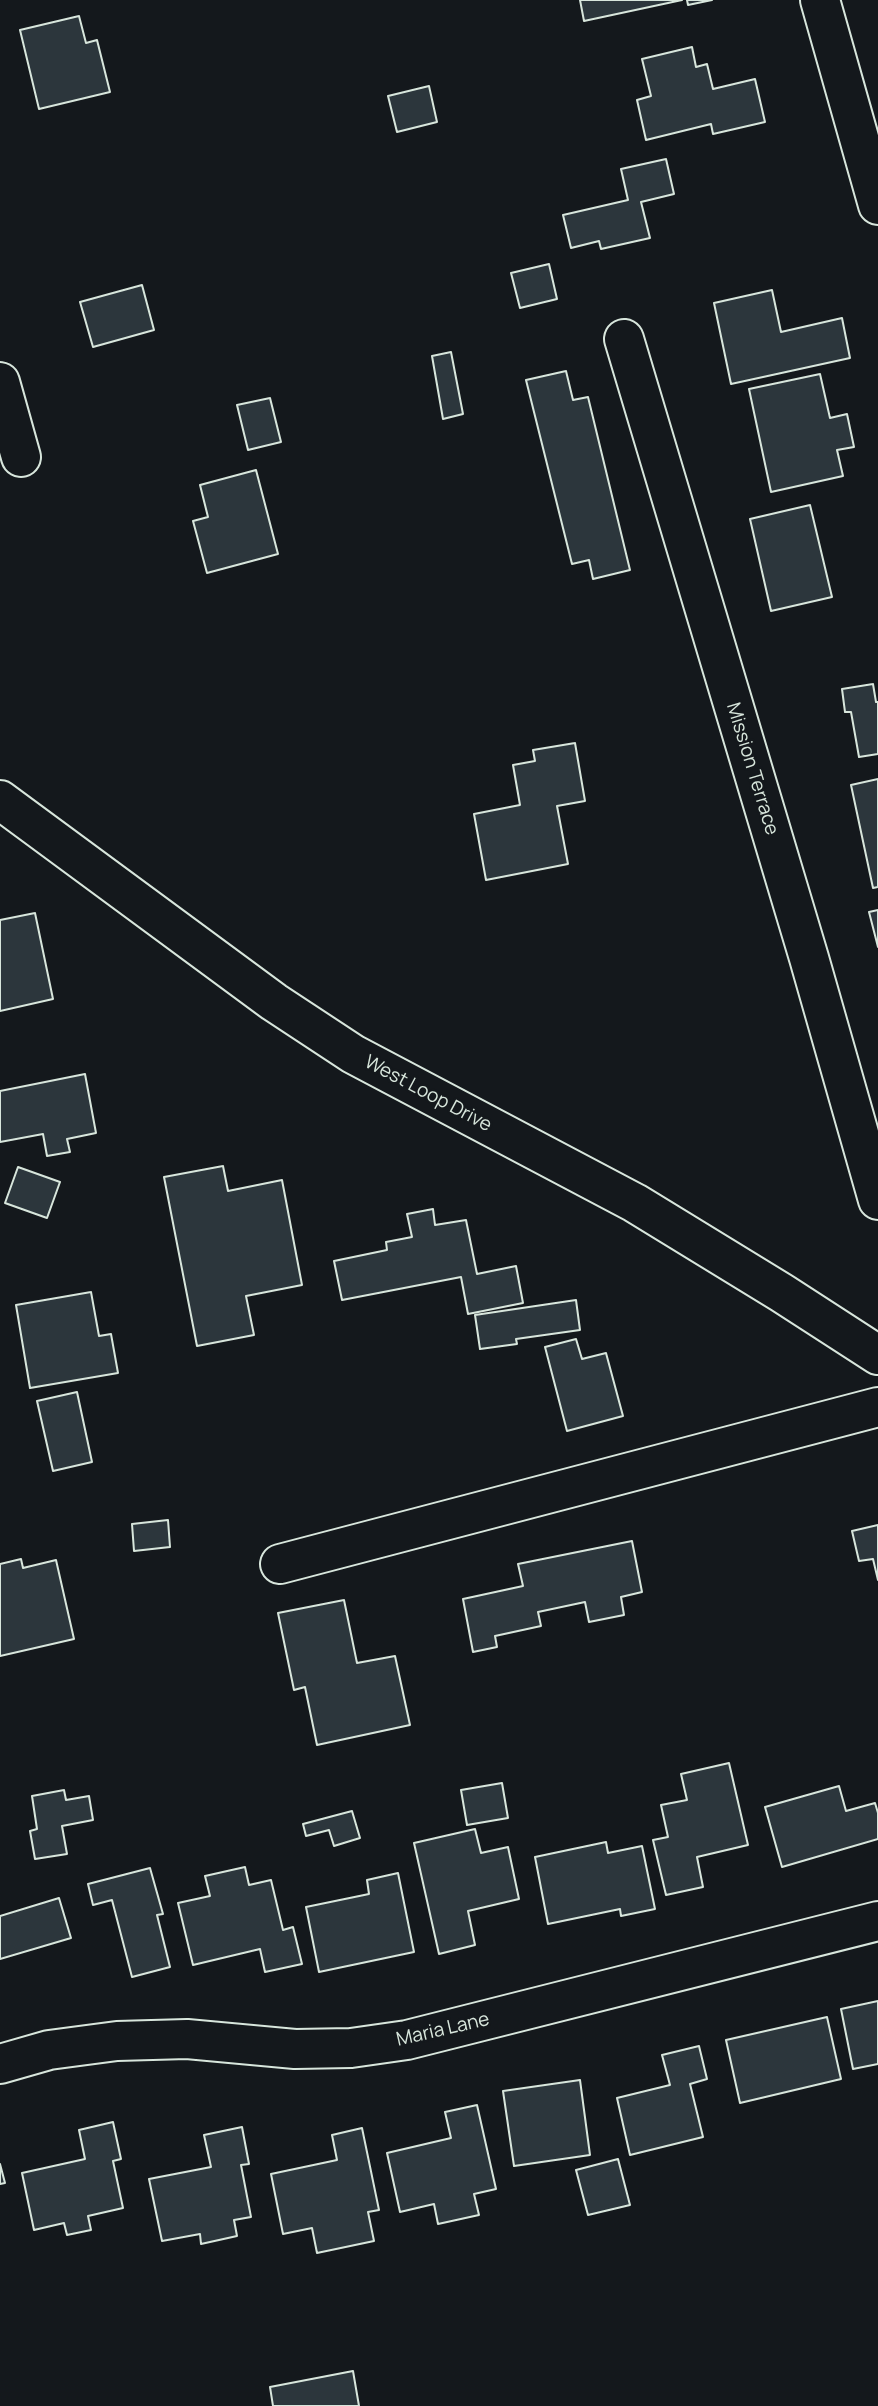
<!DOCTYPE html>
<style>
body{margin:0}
canvas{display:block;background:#14181c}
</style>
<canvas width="878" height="2406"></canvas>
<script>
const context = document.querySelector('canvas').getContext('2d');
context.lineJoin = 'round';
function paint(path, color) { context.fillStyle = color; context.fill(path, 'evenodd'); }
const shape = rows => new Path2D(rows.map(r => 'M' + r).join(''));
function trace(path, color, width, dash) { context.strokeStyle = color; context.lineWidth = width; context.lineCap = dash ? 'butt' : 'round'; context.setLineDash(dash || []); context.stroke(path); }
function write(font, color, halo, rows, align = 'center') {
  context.font = font + ' Manrope,sans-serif'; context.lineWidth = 5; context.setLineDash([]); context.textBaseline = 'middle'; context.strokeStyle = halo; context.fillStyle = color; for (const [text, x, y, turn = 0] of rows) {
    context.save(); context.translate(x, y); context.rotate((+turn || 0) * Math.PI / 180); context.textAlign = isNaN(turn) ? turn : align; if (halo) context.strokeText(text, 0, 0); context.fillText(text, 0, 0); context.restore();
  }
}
const building = shape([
 [580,0,682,0,584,21,580,0],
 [687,0,712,0,688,5,687,0],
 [79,16,86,43,97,40,110,92,39,109,20,30,79,16],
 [692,47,696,67,707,64,713,89,755,79,765,122,713,134,711,124,646,140,637,100,651,96,642,59,692,47],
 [429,86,437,122,397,132,388,96,429,86],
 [666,159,674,194,641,202,650,238,601,249,599,241,571,248,563,215,628,200,621,169,666,159],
 [549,264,557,299,520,308,511,273,549,264],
 [142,285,154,330,93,347,80,302,142,285],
 [772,290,781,332,842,318,850,358,731,384,714,303,772,290],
 [451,352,463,414,443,419,432,356,451,352],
 [566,371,573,400,588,397,630,570,593,579,589,560,572,564,526,380,566,371],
 [820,374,830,418,847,414,854,447,837,450,843,476,771,492,749,389,820,374],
 [270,398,281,442,248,450,237,405,270,398],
 [256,470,278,554,207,573,193,521,208,517,200,485,256,470],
 [810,505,832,597,771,611,750,519,810,505],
 [873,684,876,702,878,702,878,754,859,757,851,712,845,712,842,689,873,684],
 [575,743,585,801,557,806,568,864,486,880,474,814,520,805,513,765,535,761,533,750,575,743],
 [878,779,878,887,873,888,851,785,878,779],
 [878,910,878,947,869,912,878,910],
 [35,913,53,999,0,1011,0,920,35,913],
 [85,1074,96,1133,67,1139,70,1152,47,1156,43,1134,0,1142,0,1091,85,1074],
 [223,1166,228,1191,282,1180,302,1285,246,1296,254,1335,197,1346,164,1177,223,1166],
 [18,1167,60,1182,47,1218,5,1203,18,1167],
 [433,1209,435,1225,466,1220,477,1274,516,1266,523,1303,468,1314,461,1277,342,1300,334,1261,387,1250,386,1242,412,1237,407,1214,433,1209],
 [91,1292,99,1336,111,1334,118,1373,30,1388,16,1305,91,1292],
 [576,1300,580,1330,516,1339,517,1344,480,1349,475,1315,576,1300],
 [576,1339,582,1359,606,1353,623,1416,567,1431,545,1347,576,1339],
 [77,1392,92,1462,53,1471,37,1401,77,1392],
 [168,1520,170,1547,134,1551,132,1524,168,1520],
 [878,1525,878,1580,873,1559,859,1561,852,1531,878,1525],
 [632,1541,642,1592,621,1597,624,1615,589,1622,585,1602,538,1612,541,1626,495,1636,497,1647,473,1652,463,1599,523,1586,518,1564,632,1541],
 [21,1559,23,1568,56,1560,74,1639,0,1656,0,1564,21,1559],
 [344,1600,357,1663,395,1656,410,1725,317,1745,305,1687,294,1690,278,1613,344,1600],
 [729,1763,748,1845,697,1857,703,1887,666,1895,653,1840,668,1837,661,1805,687,1800,681,1774,729,1763],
 [502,1783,508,1818,467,1825,461,1790,502,1783],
 [839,1786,846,1811,875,1803,878,1813,878,1839,782,1867,765,1807,839,1786],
 [64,1790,66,1800,89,1796,93,1820,62,1826,67,1854,35,1859,30,1831,37,1829,32,1796,64,1790],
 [352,1811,360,1838,334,1846,329,1830,306,1836,303,1824,352,1811],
 [475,1829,481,1853,508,1847,519,1899,468,1911,475,1945,439,1954,414,1843,475,1829],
 [606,1842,608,1853,642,1846,655,1909,621,1916,620,1909,548,1924,535,1857,606,1842],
 [245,1867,249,1885,271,1880,283,1930,293,1927,302,1964,265,1972,260,1949,193,1965,178,1903,210,1896,205,1876,245,1867],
 [150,1868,163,1914,157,1915,170,1967,132,1977,112,1900,93,1905,88,1884,150,1868],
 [398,1873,414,1952,319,1972,306,1907,369,1894,367,1880,398,1873],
 [59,1898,71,1938,0,1959,0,1916,59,1898],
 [878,2001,878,2064,853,2069,841,2009,878,2001],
 [827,2017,841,2079,740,2103,726,2040,827,2017],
 [699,2046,707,2079,690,2084,703,2137,630,2155,617,2098,670,2085,662,2055,699,2046],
 [580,2080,590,2155,514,2166,503,2091,580,2080],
 [477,2105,496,2189,474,2194,479,2215,438,2224,434,2204,400,2212,387,2153,451,2138,445,2112,477,2105],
 [113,2122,121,2159,113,2161,123,2208,88,2216,91,2230,67,2235,64,2223,34,2230,22,2173,85,2159,79,2130,113,2122],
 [242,2127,249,2164,241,2165,251,2217,234,2220,237,2236,201,2244,200,2234,162,2241,149,2179,211,2167,204,2135,242,2127],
 [362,2128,379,2210,368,2212,374,2241,317,2253,312,2228,283,2234,271,2174,337,2160,332,2135,362,2128],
 [618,2159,630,2205,588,2215,576,2170,618,2159],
 [0,2164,5,2183,0,2184,0,2164],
 [353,2371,359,2406,273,2406,270,2387,353,2371]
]);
const minor = shape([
 [820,0,878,205],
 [624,339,809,958,878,1200],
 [0,382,21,457],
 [0,800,274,1002,353,1054,635,1203,782,1293,878,1355],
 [280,1564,878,1407],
 [0,2064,49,2050,117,2041,187,2039,295,2049,351,2048,407,2040,878,1921]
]);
const streetNames = [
 ["Mission Terrace",752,769,73],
 ["West Loop Drive",428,1094,28],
 ["Maria Lane",443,2030,-13]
];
paint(building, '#2c363c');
trace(building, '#d8e6dc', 2);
trace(minor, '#d8e6dc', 42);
trace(minor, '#14181c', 38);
write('19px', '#d8e6dc', '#14181c', streetNames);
</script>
